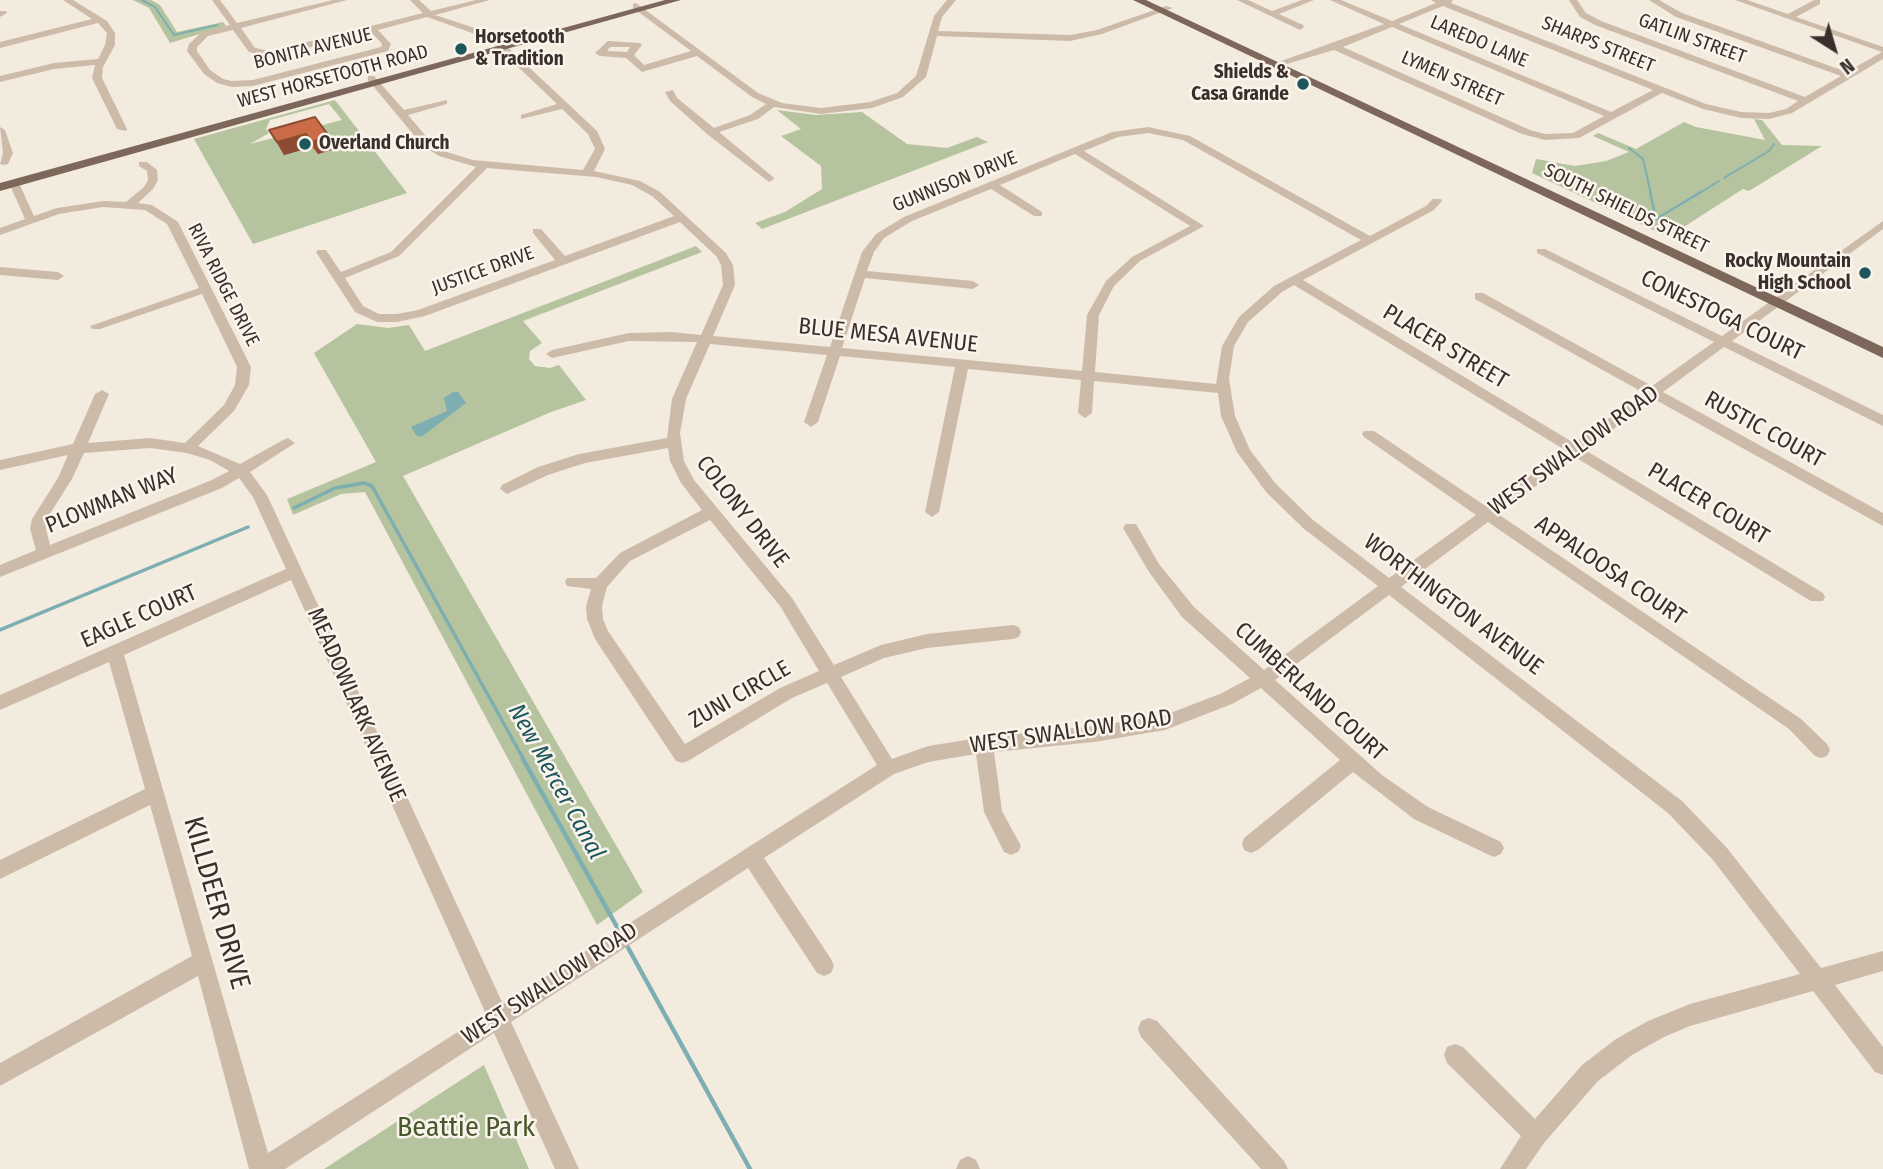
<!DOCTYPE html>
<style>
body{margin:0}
#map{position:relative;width:1883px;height:1169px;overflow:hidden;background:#f4ebdf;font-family:"Fira Sans Condensed",sans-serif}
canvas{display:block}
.north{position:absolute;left:1799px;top:14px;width:70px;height:70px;-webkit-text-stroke:5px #fbf4ec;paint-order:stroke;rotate:143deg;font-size:19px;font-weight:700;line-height:28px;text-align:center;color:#3a2f2a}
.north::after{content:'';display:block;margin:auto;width:24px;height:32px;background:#3a2f2a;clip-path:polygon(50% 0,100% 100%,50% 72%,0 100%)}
</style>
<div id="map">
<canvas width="1883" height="1169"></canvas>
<div class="north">N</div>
</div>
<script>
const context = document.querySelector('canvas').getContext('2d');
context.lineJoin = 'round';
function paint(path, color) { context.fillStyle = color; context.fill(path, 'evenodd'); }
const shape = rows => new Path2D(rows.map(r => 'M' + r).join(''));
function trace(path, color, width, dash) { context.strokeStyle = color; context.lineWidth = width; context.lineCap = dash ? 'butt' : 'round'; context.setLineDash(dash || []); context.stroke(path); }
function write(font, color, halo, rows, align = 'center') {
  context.font = font + ' "Fira Sans Condensed",sans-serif'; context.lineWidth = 5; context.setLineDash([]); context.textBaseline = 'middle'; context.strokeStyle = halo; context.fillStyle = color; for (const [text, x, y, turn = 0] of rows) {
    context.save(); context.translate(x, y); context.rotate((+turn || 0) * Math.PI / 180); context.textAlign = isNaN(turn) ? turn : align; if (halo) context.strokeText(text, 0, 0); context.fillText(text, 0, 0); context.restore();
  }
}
const green = shape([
 [133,0,151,0,160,5,177,32,223,22,226,26,170,43,149,8],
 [335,100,407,193,253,244,194,139],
 [329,104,342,120,250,144,269,133,266,129,270,120],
 [777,110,816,115,862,112,907,144,947,148,977,137,988,142,762,229,755,223,785,212,822,189,821,166,781,136,801,129],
 [1754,119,1762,120,1782,145,1822,146,1749,191,1743,189,1668,237,1532,173,1536,159,1575,166,1606,161,1629,152,1593,136,1598,133,1636,149,1684,122,1696,127,1765,140],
 [696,246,702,252,523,321,542,343,530,351,529,359,535,366,550,368,559,365,586,400,551,412,403,476,643,892,597,925,365,492,341,494,293,515,287,499,376,462,314,353,357,324,388,328,409,325,425,351],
 [484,1065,529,1169,324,1169]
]);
const water = shape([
 [453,392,458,392,466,403,421,437,416,435,411,427,447,411,444,398]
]);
const streamFar3 = shape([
 [142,0,155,7,174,35,217,25],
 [1629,148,1643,159,1651,194],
 [1724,178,1769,151,1774,144],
 [1698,194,1719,181]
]);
const streamFar2 = shape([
 [1650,192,1656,219,1701,192]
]);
const streamFar1 = shape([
 [294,508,335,488,364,483,372,486,524,760],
 [0,630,248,527]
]);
const stream = shape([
 [523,759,621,934],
 [626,944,750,1169]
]);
const minor = shape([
 [63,0,73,0,107,21,115,33,115,45,103,67,102,78,127,129,126,131,117,129,92,78,95,65,54,69,0,82,0,76,54,63,98,59,105,45,107,33,98,23,0,48,0,42,92,19,63,0],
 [212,0,220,0,237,23,333,0,347,0,241,28,255,48,271,51,423,13,410,0,419,0,431,11,476,0,490,0,435,15,481,30,493,40,501,41,597,131,605,149,594,171,640,181,660,192,726,253,733,265,735,285,713,336,830,347,862,252,876,234,904,217,1112,132,1148,127,1190,136,1370,236,1426,206,1433,199,1441,199,1442,201,1434,210,1303,280,1574,443,1644,393,1475,299,1475,293,1483,293,1652,386,1714,342,1537,253,1537,249,1545,249,1722,336,1883,221,1883,229,1732,341,1883,415,1883,426,1724,347,1663,392,1883,513,1883,526,1654,399,1585,450,1823,593,1825,597,1823,601,1811,601,1575,457,1498,514,1801,719,1827,744,1830,750,1827,756,1821,758,1815,756,1789,729,1488,522,1401,587,1682,801,1727,848,1821,968,1883,951,1883,971,1835,985,1883,1047,1883,1075,1875,1072,1813,991,1690,1026,1664,1037,1632,1055,1598,1081,1544,1143,1526,1169,1500,1169,1521,1136,1447,1063,1444,1055,1447,1047,1455,1044,1463,1047,1535,1119,1582,1065,1616,1039,1648,1021,1690,1004,1800,974,1713,860,1668,813,1389,595,1275,680,1382,775,1428,807,1501,842,1504,848,1501,854,1494,857,1487,854,1414,819,1353,772,1258,850,1251,853,1244,850,1242,844,1244,838,1340,760,1261,688,1232,704,1165,730,1094,742,994,752,1002,811,1021,846,1018,852,1011,855,1004,852,984,812,976,754,928,762,894,774,764,858,831,959,834,966,831,973,824,976,817,973,748,868,511,1022,579,1169,555,1169,494,1033,285,1169,249,1169,198,976,0,1086,0,1063,192,956,150,805,0,879,0,860,145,789,109,662,0,710,0,695,286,569,253,497,239,478,222,488,0,577,0,565,36,550,30,529,32,519,58,478,68,455,0,470,0,460,73,444,95,394,102,390,109,394,88,443,150,438,185,443,224,405,235,385,237,367,202,294,100,329,92,329,90,326,199,288,167,224,145,210,103,207,59,214,0,235,0,228,25,219,9,183,10,181,19,183,34,216,57,208,103,201,126,202,144,187,148,180,147,171,139,166,139,162,147,162,157,170,158,180,153,189,138,203,152,205,178,222,251,367,249,385,234,411,198,446,240,464,283,440,288,438,295,443,250,472,267,495,503,1004,877,765,827,683,792,698,688,761,682,763,676,761,595,639,587,619,586,606,591,589,567,586,565,582,567,578,596,578,620,553,702,510,681,483,670,461,668,448,585,463,548,475,507,494,500,489,502,485,538,467,579,454,667,438,672,399,697,342,629,341,552,358,546,354,552,350,629,333,672,332,701,335,723,285,721,265,717,257,680,222,425,316,397,322,377,322,355,312,316,252,318,250,326,250,341,272,391,252,476,167,439,156,423,146,368,80,368,76,374,76,404,110,447,100,447,104,408,115,431,142,447,152,473,160,583,170,595,149,588,134,562,109,521,119,521,115,557,104,495,45,487,44,475,34,427,17,378,30,391,44,388,51,253,86,232,87,217,83,204,74,187,51,189,44,202,32,230,25,212,0],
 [233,30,249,52,271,57,371,32,382,44,381,47,253,80,232,81,223,79,210,70,197,51,197,47,208,36,233,30],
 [1148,133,1183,140,1361,240,1274,286,1239,317,1222,346,1216,384,1095,372,1099,315,1114,286,1140,261,1204,226,1084,151,1118,137,1148,133],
 [1075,154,1190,226,1132,257,1106,281,1087,315,1082,371,842,348,865,278,973,289,979,285,973,281,867,271,874,252,884,238,912,221,991,189,1034,216,1042,216,1042,212,1000,185,1075,154],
 [487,168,596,177,632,185,652,196,674,216,565,256,541,229,533,229,533,233,555,260,418,310,397,314,379,314,363,306,345,278,399,256,487,168],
 [1294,285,1565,450,1487,507,1374,431,1364,431,1362,434,1364,437,1476,515,1389,578,1313,520,1276,484,1250,450,1235,416,1229,379,1234,346,1248,322,1282,292,1294,285],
 [710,344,827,355,804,422,811,427,818,422,840,356,955,367,925,512,932,517,939,512,968,369,1081,380,1078,413,1085,418,1092,413,1094,381,1218,393,1221,416,1237,452,1266,492,1303,528,1378,586,1264,670,1194,607,1159,564,1136,524,1126,524,1123,528,1149,572,1182,617,1250,678,1220,694,1165,715,1094,726,984,737,928,746,892,759,841,677,884,658,927,648,1013,639,1019,637,1021,632,1019,627,1013,625,927,634,881,645,834,665,792,598,694,480,684,461,680,433,686,399,710,344],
 [150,448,187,453,210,460,229,471,212,480,50,545,46,529,46,520,72,479,84,453,150,448],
 [710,520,780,606,819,671,780,688,685,744,608,631,603,619,602,606,607,587,630,561,710,520],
 [291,580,486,1014,268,1153,124,655,291,580],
 [947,0,956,0,942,17,938,31,1070,35,1097,30,1166,6,1173,8,1102,34,1070,41,937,36,926,77,903,97,872,108,821,114,774,107,758,119,719,132,773,177,774,179,769,182,707,134,670,101,665,92,673,90,677,98,714,128,750,115,766,104,752,97,697,56,642,72,626,58,600,56,595,53,608,41,640,43,642,45,634,55,644,65,691,51,633,8,633,4,636,3,758,93,782,103,821,108,870,102,897,93,916,76,934,16,947,0],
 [610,47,630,47,627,52,607,51,610,47],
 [1237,0,1248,0,1272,11,1302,0,1314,0,1279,14,1303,25,1304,27,1300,30,1237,0],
 [1330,0,1341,0,1392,21,1436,3,1431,0,1453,0,1451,3,1706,104,1741,112,1769,113,1786,109,1798,101,1595,25,1580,17,1569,0,1577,0,1586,13,1601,21,1805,97,1841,76,1676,17,1649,0,1659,0,1682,13,1847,72,1882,52,1735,0,1747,0,1788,14,1814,0,1820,0,1820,4,1796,17,1883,47,1883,59,1792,113,1769,119,1741,118,1703,109,1662,93,1579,138,1545,140,1522,134,1334,50,1273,68,1273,64,1384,24,1330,0],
 [1443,6,1653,90,1611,112,1399,24,1443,6],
 [1392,27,1604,116,1573,133,1545,134,1530,130,1343,47,1392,27],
 [0,11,6,11,7,13,0,17,0,11],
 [0,127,5,130,13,153,8,164,4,165,0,164,3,153,0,127],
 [0,267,58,272,64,276,58,280,0,275,0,267],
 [1149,1018,1157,1021,1284,1161,1288,1169,1261,1169,1141,1037,1138,1029,1141,1021,1149,1018],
 [968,1156,976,1160,980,1169,956,1169,960,1160,968,1156]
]);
const major = shape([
 [665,0,681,0,0,191,0,183,665,0],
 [1133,0,1146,0,1883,347,1883,358,1133,0]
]);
const wall = shape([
 [315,117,335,149,318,154,312,147,284,155,269,130]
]);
const shadedWall = shape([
 [306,134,312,147,284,155,277,142],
 [329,136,335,149,318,154,312,142]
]);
const building = shape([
 [315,117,329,136,312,142,306,134,277,142,269,130,315,117]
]);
const markers = [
 [461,49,7,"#1d565d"],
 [1303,84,7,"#1d565d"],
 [305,144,7,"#1d565d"],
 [1865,273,7,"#1d565d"]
];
const farPoinames = [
 ["Horsetooth",475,38],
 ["& Tradition",475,60],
 ["Shields &",1289,73,"right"],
 ["Casa Grande",1289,95,"right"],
 ["Overland Church",319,144],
 ["Rocky Mountain",1851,262,"right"],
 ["High School",1851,284,"right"]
];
const farStreetnames = [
 ["GATLIN STREET",1692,39,20],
 ["LAREDO LANE",1479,42,23],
 ["SHARPS STREET",1598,45,22],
 ["BONITA AVENUE",313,49,-14],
 ["WEST HORSETOOTH ROAD",333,77,-15],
 ["LYMEN STREET",1452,79,24],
 ["GUNNISON DRIVE",955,182,-22],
 ["SOUTH SHIELDS STREET",1626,209,26],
 ["JUSTICE DRIVE",483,271,-20],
 ["RIVA RIDGE DRIVE",223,285,63]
];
const streetNames = [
 ["CONESTOGA COURT",1722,316,26],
 ["BLUE MESA AVENUE",888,336,6],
 ["PLACER STREET",1445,347,31],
 ["RUSTIC COURT",1764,430,29],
 ["WEST SWALLOW ROAD",1574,451,-36],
 ["PLOWMAN WAY",112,501,-22],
 ["PLACER COURT",1708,504,31],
 ["COLONY DRIVE",742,512,52],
 ["APPALOOSA COURT",1610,571,34],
 ["WORTHINGTON AVENUE",1453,605,37],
 ["EAGLE COURT",139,617,-24],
 ["CUMBERLAND COURT",1310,692,42],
 ["ZUNI CIRCLE",740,695,-30],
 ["MEADOWLARK AVENUE",356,705,66],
 ["WEST SWALLOW ROAD",1071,732,-8],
 ["WEST SWALLOW ROAD",550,984,-33]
];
const waterNames = [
 ["New Mercer Canal",556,782,61]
];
const nearStreetnames = [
 ["KILLDEER DRIVE",216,903,74]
];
const nearParknames = [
 ["Beattie Park",466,1128]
];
paint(green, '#b5c49e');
paint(water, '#7caeb2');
trace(streamFar3, '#7caeb2', 2);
trace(streamFar2, '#7caeb2', 2.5);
trace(streamFar1, '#7caeb2', 3.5);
trace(stream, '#7caeb2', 4.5);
paint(minor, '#cdbbaa');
paint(major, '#7c675a');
paint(wall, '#ae5d3d');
paint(shadedWall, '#8d4c32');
paint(building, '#ca6c47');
trace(building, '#8d4c32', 2);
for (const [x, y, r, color] of markers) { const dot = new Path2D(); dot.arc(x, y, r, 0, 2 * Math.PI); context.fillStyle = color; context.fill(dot); trace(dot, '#fbf4ec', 2.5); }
write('bold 19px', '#3a2f2a', '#fbf4ec', farPoinames, 'left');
write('19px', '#3a2f2a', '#fbf4ec', farStreetnames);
write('23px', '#3a2f2a', '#fbf4ec', streetNames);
write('italic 24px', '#1d565d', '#fbf4ec', waterNames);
write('28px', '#3a2f2a', '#fbf4ec', nearStreetnames);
write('28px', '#47592c', '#fbf4ec', nearParknames);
</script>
